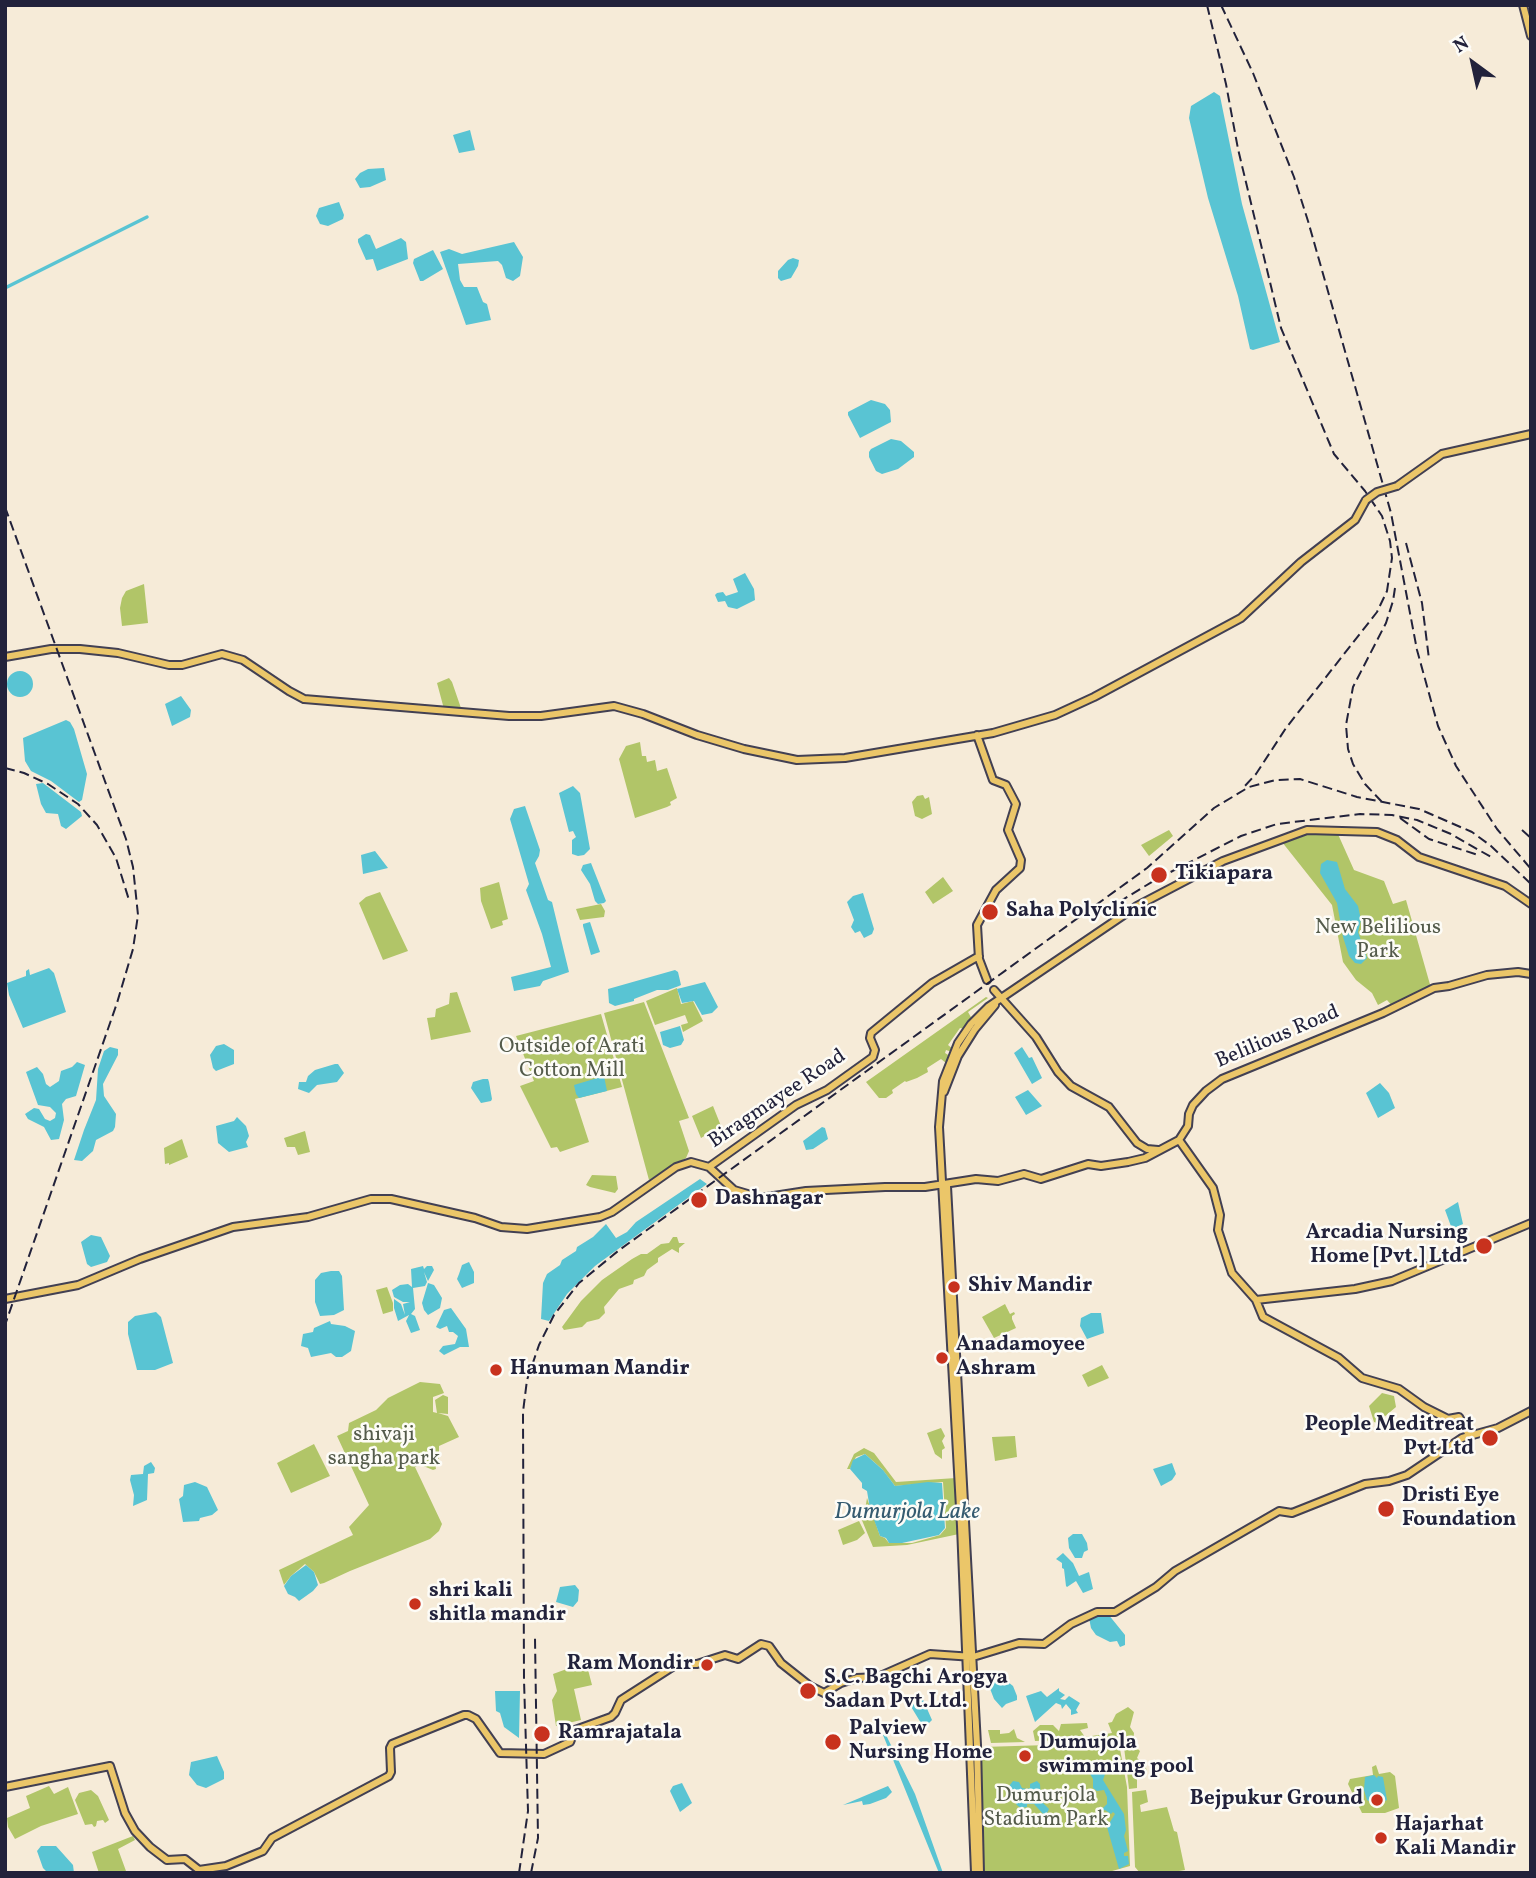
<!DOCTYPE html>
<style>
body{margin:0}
#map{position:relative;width:1536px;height:1878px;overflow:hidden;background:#f6ebd8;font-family:Vollkorn,serif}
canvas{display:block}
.frame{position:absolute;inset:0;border:7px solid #22223b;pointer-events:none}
.north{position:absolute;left:1438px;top:28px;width:70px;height:70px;-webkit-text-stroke:5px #fdfcf7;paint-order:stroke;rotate:327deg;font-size:19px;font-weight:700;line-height:28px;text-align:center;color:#22223b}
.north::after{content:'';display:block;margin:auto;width:24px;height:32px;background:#22223b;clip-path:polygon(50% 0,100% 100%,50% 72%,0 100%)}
</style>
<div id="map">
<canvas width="1536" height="1878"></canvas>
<div class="frame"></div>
<div class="north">N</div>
</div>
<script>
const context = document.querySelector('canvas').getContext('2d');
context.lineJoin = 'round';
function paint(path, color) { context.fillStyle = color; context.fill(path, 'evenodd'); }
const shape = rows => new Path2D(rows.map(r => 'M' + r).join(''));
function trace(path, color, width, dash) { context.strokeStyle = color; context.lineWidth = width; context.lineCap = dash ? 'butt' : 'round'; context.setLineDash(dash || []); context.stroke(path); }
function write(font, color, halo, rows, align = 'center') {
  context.font = font + ' Vollkorn,serif'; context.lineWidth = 5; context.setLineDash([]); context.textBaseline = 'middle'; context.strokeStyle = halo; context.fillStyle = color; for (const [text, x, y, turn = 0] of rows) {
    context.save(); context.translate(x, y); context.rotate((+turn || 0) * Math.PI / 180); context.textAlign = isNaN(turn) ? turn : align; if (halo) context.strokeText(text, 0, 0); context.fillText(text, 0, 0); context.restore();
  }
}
const green = shape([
 [144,584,148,623,122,626,120,608,122,598,126,591],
 [449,678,452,682,462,711,444,709,437,683],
 [640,742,642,756,646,756,647,762,655,760,657,771,667,768,677,798,670,802,671,805,667,807,635,818,619,759,626,746],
 [923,795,925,799,929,797,932,814,922,819,915,816,912,802,917,796],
 [1169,830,1173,836,1149,856,1141,845],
 [1321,830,1337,832,1354,870,1384,881,1393,904,1406,900,1431,988,1393,1007,1387,1000,1378,1005,1372,993,1356,980,1343,962,1332,905,1282,842],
 [943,877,953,891,933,904,925,892],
 [499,882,508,919,502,921,503,925,491,929,481,901,480,888],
 [380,892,408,951,383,960,359,903,366,897],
 [601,904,605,911,604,917,580,920,576,909],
 [677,988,681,1004,693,1001,703,1021,683,1032,681,1025,688,1023,685,1015,655,1025,646,1001],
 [457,992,471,1032,431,1040,427,1018,435,1017,436,1009,449,1004,450,993],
 [986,997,988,998,968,1012,972,1019,965,1029,960,1028,948,1045,953,1049,952,1052,946,1050,945,1053,950,1056,946,1063,941,1059,927,1068,928,1072,917,1078,906,1082,905,1081,892,1090,893,1093,886,1098,879,1098,866,1082],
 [644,1002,689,1118,679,1121,689,1151,686,1158,649,1180,604,1013],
 [601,1014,622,1087,575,1099,589,1142,560,1152,557,1147,551,1148,520,1086,534,1081,516,1036],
 [713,1106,721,1126,701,1138,692,1116],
 [305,1131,310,1152,298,1155,295,1147,287,1147,284,1138],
 [182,1139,188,1157,169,1165,169,1163,165,1164,164,1148],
 [592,1175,616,1176,618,1189,615,1193,590,1187,586,1185],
 [673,1237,677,1237,679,1243,685,1243,679,1248,679,1253,672,1249,658,1258,658,1262,647,1270,644,1276,634,1280,633,1284,619,1289,604,1307,605,1313,599,1319,587,1322,582,1327,564,1330,562,1327,581,1301,602,1280,632,1259,641,1254,647,1254,661,1244,669,1243],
 [387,1287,393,1303,393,1311,383,1314,376,1290],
 [1005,1304,1010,1314,1014,1312,1015,1314,1012,1316,1012,1319,1016,1328,994,1338,982,1317],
 [1102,1365,1109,1378,1088,1387,1082,1375],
 [420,1382,440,1384,444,1393,433,1397,433,1412,437,1413,435,1400,443,1395,448,1397,448,1414,438,1413,448,1416,459,1437,439,1446,439,1460,435,1463,436,1469,433,1470,421,1465,415,1467,442,1524,439,1531,430,1539,350,1571,324,1583,320,1584,314,1572,305,1564,291,1576,284,1585,279,1570,353,1535,349,1527,369,1505,337,1436,348,1431,349,1423,376,1410,388,1398],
 [1382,1393,1394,1396,1396,1407,1377,1423,1374,1422,1369,1406],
 [941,1428,945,1436,942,1441,945,1448,942,1450,942,1459,935,1454,927,1433],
 [1015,1436,1017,1457,995,1461,992,1437],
 [314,1444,330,1476,291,1493,277,1463],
 [864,1448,874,1453,896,1482,956,1478,959,1534,907,1545,873,1547,861,1518,864,1516,867,1498,880,1536,885,1538,889,1543,912,1543,940,1535,946,1528,943,1482,895,1486,882,1469,865,1454,856,1457,850,1469,847,1469,854,1454],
 [859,1521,865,1533,857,1540,843,1545,838,1530],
 [586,1662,592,1685,574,1689,581,1720,556,1726,552,1700,557,1691,553,1674],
 [1128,1707,1134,1712,1130,1727,1134,1733,1133,1745,1140,1751,1137,1758,1145,1765,1147,1771,1144,1774,1143,1771,1137,1772,1137,1788,1129,1789,1124,1747,1118,1738,1035,1741,1033,1731,1040,1725,1053,1725,1059,1731,1061,1724,1087,1723,1088,1728,1080,1730,1085,1737,1112,1733,1108,1723,1112,1722,1116,1714],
 [1014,1729,1017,1738,1025,1742,991,1743,988,1730,1000,1730,1000,1734,1009,1733],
 [1115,1743,1120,1749,1127,1787,1130,1866,1105,1873,984,1873,981,1772,982,1747],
 [1376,1765,1379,1774,1390,1772,1395,1776,1399,1808,1385,1813,1362,1813,1348,1784,1350,1779,1373,1775,1372,1767],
 [49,1786,54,1794,68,1787,78,1814,41,1826,15,1839,8,1827,7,1818,30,1808,26,1796],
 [91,1790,98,1796,109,1820,105,1823,103,1820,97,1821,96,1826,94,1827,92,1824,85,1825,75,1800,79,1793],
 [1146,1790,1148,1802,1140,1805,1141,1812,1167,1807,1174,1831,1177,1832,1185,1870,1167,1873,1140,1873,1135,1867,1132,1792],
 [133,1836,135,1840,118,1849,126,1871,99,1873,92,1852]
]);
const water = shape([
 [1214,92,1220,96,1242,204,1280,342,1253,350,1250,349,1238,296,1208,198,1189,118,1191,106],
 [470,130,475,150,459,153,453,135],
 [384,168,386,180,370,187,360,188,355,179,360,173,368,169],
 [339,202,344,215,343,219,328,226,320,224,316,216,319,208],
 [366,234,370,235,376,249,401,238,406,242,408,259,377,271,373,259,366,260,358,242,358,239],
 [514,242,523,257,520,276,513,281,506,278,502,265,498,261,458,264,460,280,464,287,477,287,483,302,487,304,491,320,466,325,440,252,449,249,462,254],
 [433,250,443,269,423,281,420,281,413,263,414,259],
 [793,258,799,260,798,266,791,278,781,281,778,278,778,271,788,260],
 [871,400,885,404,890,410,891,422,860,438,848,415,848,412],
 [891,439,901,441,914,452,914,457,898,469,882,474,876,471,869,457,869,452,871,449],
 [745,573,754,589,755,600,737,609,728,607,725,601,718,602,715,595,717,593,723,592,726,596,738,592,733,579],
 '7 684a13 13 0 1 1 26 0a13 13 0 1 1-26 0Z',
 [181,696,191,710,190,717,172,726,165,704],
 [66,720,70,722,74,729,87,774,82,800,79,802,51,781,31,771,25,761,23,738],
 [43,783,81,812,82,816,66,829,61,826,58,814,46,813,41,804,36,784],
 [573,786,580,793,590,849,584,855,578,856,572,854,572,840,576,837,573,831,569,832,559,793],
 [525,806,540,850,539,856,535,863,548,900,552,902,569,972,543,981,540,986,514,991,511,977,551,967,542,934,526,890,529,884,510,819,514,809],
 [375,851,388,868,363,874,361,855],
 [1327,860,1337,862,1345,889,1358,906,1361,920,1358,932,1367,958,1361,964,1355,963,1349,956,1343,937,1337,903,1320,873,1321,864],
 [591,863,606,901,604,903,598,904,595,901,590,884,581,870,583,865],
 [863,893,874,929,872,934,864,938,860,931,855,933,851,927,854,920,847,902,853,896],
 [590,922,600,952,591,955,583,926,583,924],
 [49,968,54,973,66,1012,23,1028,9,995,7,983,26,976,26,971,29,969,30,975],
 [675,970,678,972,681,985,679,986,668,990,657,990,634,999,634,1001,615,1006,609,1003,608,989],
 [705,982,718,1007,712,1013,702,1015,694,1001,682,1003,677,989],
 [680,1026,684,1040,681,1045,670,1048,663,1045,660,1032],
 [224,1044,234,1050,234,1064,216,1071,213,1068,210,1055,216,1046],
 [110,1047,118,1049,118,1055,103,1084,104,1096,116,1114,115,1127,113,1131,96,1140,93,1151,82,1161,74,1160,84,1130,96,1100,98,1069,104,1051],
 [1022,1047,1029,1058,1032,1057,1042,1078,1032,1084,1014,1053],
 [77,1062,85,1065,76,1096,66,1099,62,1104,64,1120,59,1139,51,1140,44,1127,28,1119,25,1114,34,1108,39,1109,45,1119,50,1121,55,1118,56,1113,50,1107,38,1105,26,1072,37,1067,43,1074,46,1084,50,1087,59,1081,61,1071,72,1067],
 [335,1064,338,1064,344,1073,337,1082,317,1085,309,1093,298,1089,299,1082,306,1082,308,1076,315,1070],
 [604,1076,607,1091,579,1098,576,1094,574,1085],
 [483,1079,488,1079,489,1082,492,1099,491,1101,481,1103,471,1088,473,1082],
 [1380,1083,1389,1093,1395,1108,1378,1118,1366,1093],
 [1028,1090,1042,1106,1026,1115,1015,1097],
 [237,1117,246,1126,249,1136,246,1142,248,1147,229,1152,218,1143,216,1126,234,1121],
 [822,1127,825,1128,828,1139,813,1149,806,1150,803,1141],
 [700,1179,707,1184,595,1266,567,1294,549,1321,541,1319,543,1283,547,1274,560,1265,562,1260,576,1251,577,1247,593,1237,606,1224,616,1238,627,1232,636,1222],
 [1458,1202,1463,1224,1452,1229,1445,1210],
 [91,1235,101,1237,110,1256,107,1262,91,1267,87,1264,81,1242],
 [469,1262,474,1272,474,1283,462,1288,457,1279,459,1274,462,1265],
 [423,1266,424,1269,427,1266,432,1266,434,1270,428,1281,424,1272,427,1282,425,1286,413,1288,415,1309,411,1314,415,1316,420,1330,411,1333,406,1321,409,1315,398,1321,394,1308,394,1299,401,1304,405,1315,403,1304,410,1302,403,1302,394,1297,392,1290,400,1285,408,1284,412,1287,411,1269],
 [331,1271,339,1271,342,1276,344,1310,334,1315,320,1316,315,1302,315,1280,321,1273],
 [428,1283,434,1285,442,1298,440,1308,428,1315,424,1310,422,1303],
 [451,1308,466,1329,469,1347,460,1347,444,1355,439,1351,443,1346,455,1344,458,1336,453,1332,449,1332,447,1326,440,1329,436,1327,444,1310],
 [156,1312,161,1317,173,1363,155,1370,137,1370,128,1334,128,1322,135,1316],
 [1091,1313,1101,1313,1104,1333,1087,1339,1080,1326,1081,1318],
 [330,1321,331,1324,345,1326,355,1331,351,1351,342,1357,336,1357,331,1353,311,1357,308,1348,301,1346,303,1334,313,1332,314,1328],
 [865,1454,883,1470,895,1486,928,1482,942,1483,945,1528,939,1535,902,1543,889,1543,886,1538,880,1536,870,1509,867,1491,862,1488,862,1483,850,1469,853,1460],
 [151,1462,155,1468,154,1473,148,1474,147,1500,133,1506,134,1495,130,1480,131,1475,143,1474,144,1466],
 [1172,1463,1176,1474,1172,1480,1161,1486,1153,1469],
 [195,1482,207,1487,218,1510,212,1515,200,1518,199,1521,183,1522,179,1499,183,1496,184,1485],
 [1073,1534,1082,1534,1087,1543,1088,1550,1084,1552,1082,1558,1075,1558,1069,1548,1068,1538],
 [1063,1553,1073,1563,1079,1576,1089,1572,1093,1589,1083,1593,1076,1581,1067,1587,1066,1586,1064,1569,1062,1568,1062,1563,1056,1559],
 [306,1565,314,1572,318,1585,313,1591,299,1601,295,1597,288,1594,284,1586,291,1576],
 [575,1585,579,1590,578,1601,573,1607,556,1602,560,1587],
 [1108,1614,1125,1635,1125,1645,1120,1647,1117,1641,1110,1642,1096,1635,1091,1628,1089,1618,1094,1615],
 [1003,1678,1013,1686,1017,1696,1017,1700,1006,1704,1002,1708,994,1699,989,1686,996,1680],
 [1059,1688,1059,1691,1065,1695,1060,1699,1065,1700,1069,1696,1080,1703,1076,1710,1078,1713,1071,1715,1071,1710,1066,1704,1062,1709,1061,1705,1056,1703,1035,1722,1026,1696,1041,1691,1047,1697],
 [495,1691,520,1691,519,1738,504,1727,500,1713,496,1711],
 [921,1695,932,1720,924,1728,910,1705,915,1697],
 [883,1735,886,1735,915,1794,943,1873,939,1873],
 [217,1756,224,1772,224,1779,206,1788,197,1785,189,1775,191,1762],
 [1091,1761,1098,1761,1102,1766,1105,1774,1103,1780,1124,1814,1126,1830,1124,1836,1128,1851,1124,1853,1124,1856,1128,1856,1129,1864,1119,1869,1107,1827,1115,1814,1113,1812,1111,1814,1105,1810,1099,1812,1107,1804,1107,1797,1104,1790,1097,1791,1093,1788,1093,1779,1085,1765],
 [1374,1775,1377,1778,1378,1776,1383,1777,1387,1800,1376,1805,1367,1800,1364,1790,1365,1777],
 [1013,1781,1019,1782,1022,1788,1027,1789,1030,1788,1030,1784,1037,1781,1040,1784,1041,1801,1049,1809,1047,1813,1044,1815,1034,1804,1027,1804,1027,1807,1021,1808,1018,1806,1016,1804,1020,1797,1019,1790,1010,1790,1009,1786],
 [682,1783,692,1803,680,1812,670,1791,673,1786],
 [888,1786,892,1792,886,1798,870,1804,863,1805,862,1801,843,1805],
 [41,1846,56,1846,73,1865,74,1873,48,1873,43,1868,37,1851]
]);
const canal = shape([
 [5,288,147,217]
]);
const major = shape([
 [1523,5,1531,36],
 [1397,486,1442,454,1531,434],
 [5,657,51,649,80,649,118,653,169,665,182,665,222,654,243,660,289,691,304,699,509,716,541,716,614,706,643,714,697,735,744,749,797,760,845,758,993,733,1055,715,1094,697,1241,618,1301,562,1355,520,1366,500],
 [977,735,993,780,1006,785,1016,804,1008,830,1021,860,1020,868,996,890,977,925,979,959,987,980],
 [994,990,1036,1037,1058,1072,1071,1086,1109,1107,1137,1143,1147,1149,1158,1150],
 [944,1092,958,1056,975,1029,995,1005],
 [1179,1140,1213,1188,1220,1215,1218,1230,1232,1273,1256,1300,1263,1317,1339,1358,1362,1378,1399,1389,1424,1407,1448,1419,1459,1417,1469,1435],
 [709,1167,796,1105,827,1090,873,1057,875,1050,870,1038,871,1033,932,983,979,956],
 [947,1186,977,1745,980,1873],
 [5,1299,78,1285,140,1259,233,1227,308,1217,371,1199,391,1199,475,1218,501,1227,527,1229,600,1217,612,1212,676,1167,691,1162,709,1167,734,1190,761,1198,806,1191,885,1187,925,1187,976,1179,998,1181,1024,1174,1041,1179,1088,1164,1101,1166,1128,1162,1145,1158,1179,1140,1188,1126,1189,1114,1193,1105,1206,1091,1222,1079,1383,1013,1434,988,1449,986,1487,975,1518,972,1531,974],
 [1256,1300,1355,1289,1392,1281,1531,1223],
 [5,1787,110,1766,125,1813,135,1831,150,1847,167,1860,185,1859,199,1870,226,1866,263,1851,272,1838,389,1776,391,1772,390,1748,392,1744,464,1715,468,1715,476,1719,500,1753,544,1754,570,1742,575,1730,611,1717,615,1713,621,1700,677,1664,697,1664,725,1655,738,1659,761,1644,769,1646,781,1663,810,1686,824,1693,841,1683,857,1678,878,1677,930,1654,973,1657,1019,1643,1044,1644,1071,1624,1097,1612,1115,1612,1156,1587,1175,1571,1279,1511,1292,1513,1365,1484,1389,1481,1407,1475,1462,1438,1498,1428,1531,1411],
 [975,1873,961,1526,939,1127,943,1081,958,1043,971,1024,988,1007,1137,906,1223,861,1307,830,1377,832,1397,840,1419,857,1505,886,1531,904]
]);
const rail = shape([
 [1207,5,1226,84,1238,149,1281,328,1334,454,1365,491,1382,516,1390,541,1392,558,1387,591,1377,612,1286,728,1256,774,1243,788],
 [1221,5,1253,73,1294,177,1308,221,1391,513,1417,650,1438,726,1456,766,1497,829,1531,869],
 [5,507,126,839,133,867,138,915,133,949,117,1003,5,1325],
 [1406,543,1422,603,1429,659],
 [5,768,24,773,48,784,78,804,97,825,116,858,129,900],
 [1382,802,1365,784,1353,764,1348,749,1346,725,1353,687,1386,623,1393,601,1395,588],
 [1400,818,1429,839,1478,855],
 [1522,830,1531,838],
 [1106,910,1155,880,1241,836,1277,824,1360,814,1392,815,1417,820,1451,834,1491,857],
 [519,1873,528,1811,524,1680,523,1412,527,1380,539,1345,554,1315,579,1283,618,1251,1147,868,1214,808,1249,787,1276,780,1300,779,1357,797,1419,809,1472,832,1491,846,1531,884],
 [531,1873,538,1838,535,1638]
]);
const majorBridge = shape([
 [1366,500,1377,492,1397,486]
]);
const markers = [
 [1159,875,9,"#c8321e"],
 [990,912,9,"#c8321e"],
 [699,1200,9,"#c8321e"],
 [1484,1246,9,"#c8321e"],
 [954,1287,7,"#c8321e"],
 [942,1358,7,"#c8321e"],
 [496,1370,7,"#c8321e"],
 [1490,1438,9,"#c8321e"],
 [1386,1509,9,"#c8321e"],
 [415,1604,7,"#c8321e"],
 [707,1665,7,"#c8321e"],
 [808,1691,9,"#c8321e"],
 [542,1734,9,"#c8321e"],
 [833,1742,9,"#c8321e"],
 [1025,1756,7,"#c8321e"],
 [1377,1800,7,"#c8321e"],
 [1381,1838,7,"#c8321e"]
];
const poiNames = [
 ["Tikiapara",1175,875],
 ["Saha Polyclinic",1006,912],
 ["Dashnagar",715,1200],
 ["Arcadia Nursing",1468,1234,"right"],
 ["Home [Pvt.] Ltd.",1468,1258,"right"],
 ["Shiv Mandir",968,1287],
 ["Anadamoyee",956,1346],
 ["Ashram",956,1370],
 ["Hanuman Mandir",510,1370],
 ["People Meditreat",1474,1426,"right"],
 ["Pvt Ltd",1474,1450,"right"],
 ["Dristi Eye",1402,1497],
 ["Foundation",1402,1521],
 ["shri kali",429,1592],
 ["shitla mandir",429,1616],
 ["Ram Mondir",693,1665,"right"],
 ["S.C. Bagchi Arogya",824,1679],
 ["Sadan Pvt.Ltd.",824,1703],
 ["Palview",849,1730],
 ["Nursing Home",849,1754],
 ["Ramrajatala",558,1734],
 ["Dumujola",1039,1744],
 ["swimming pool",1039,1768],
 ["Bejpukur Ground",1363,1800,"right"],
 ["Hajarhat",1395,1826],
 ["Kali Mandir",1395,1850]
];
const parkNames = [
 ["New Belilious",1378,929],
 ["Park",1378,953],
 ["Outside of Arati",572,1048],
 ["Cotton Mill",572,1072],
 ["shivaji",384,1436],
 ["sangha park",384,1460],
 ["Dumurjola",1046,1797],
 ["Stadium Park",1046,1821]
];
const streetNames = [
 ["Belilious Road",1278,1038,-23],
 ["Biragmayee Road",778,1100,-34]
];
const waterNames = [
 ["Dumurjola Lake",907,1514]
];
paint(green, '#b1c568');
paint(water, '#59c4d3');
trace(canal, '#59c4d3', 3.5);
trace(major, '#424053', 10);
trace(major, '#ebc669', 6);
trace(rail, '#22223b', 2, [10, 5]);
trace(majorBridge, '#424053', 10, []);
trace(majorBridge, '#ebc669', 6);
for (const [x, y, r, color] of markers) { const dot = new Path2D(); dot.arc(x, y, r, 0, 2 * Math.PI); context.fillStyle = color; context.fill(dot); trace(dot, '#fdfcf7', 2.5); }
write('bold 21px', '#22223b', '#fdfcf7', poiNames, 'left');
write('21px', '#545b4b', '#fdfcf7', parkNames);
write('21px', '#22223b', '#fdfcf7', streetNames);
write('italic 23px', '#355b70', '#fdfcf7', waterNames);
</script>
